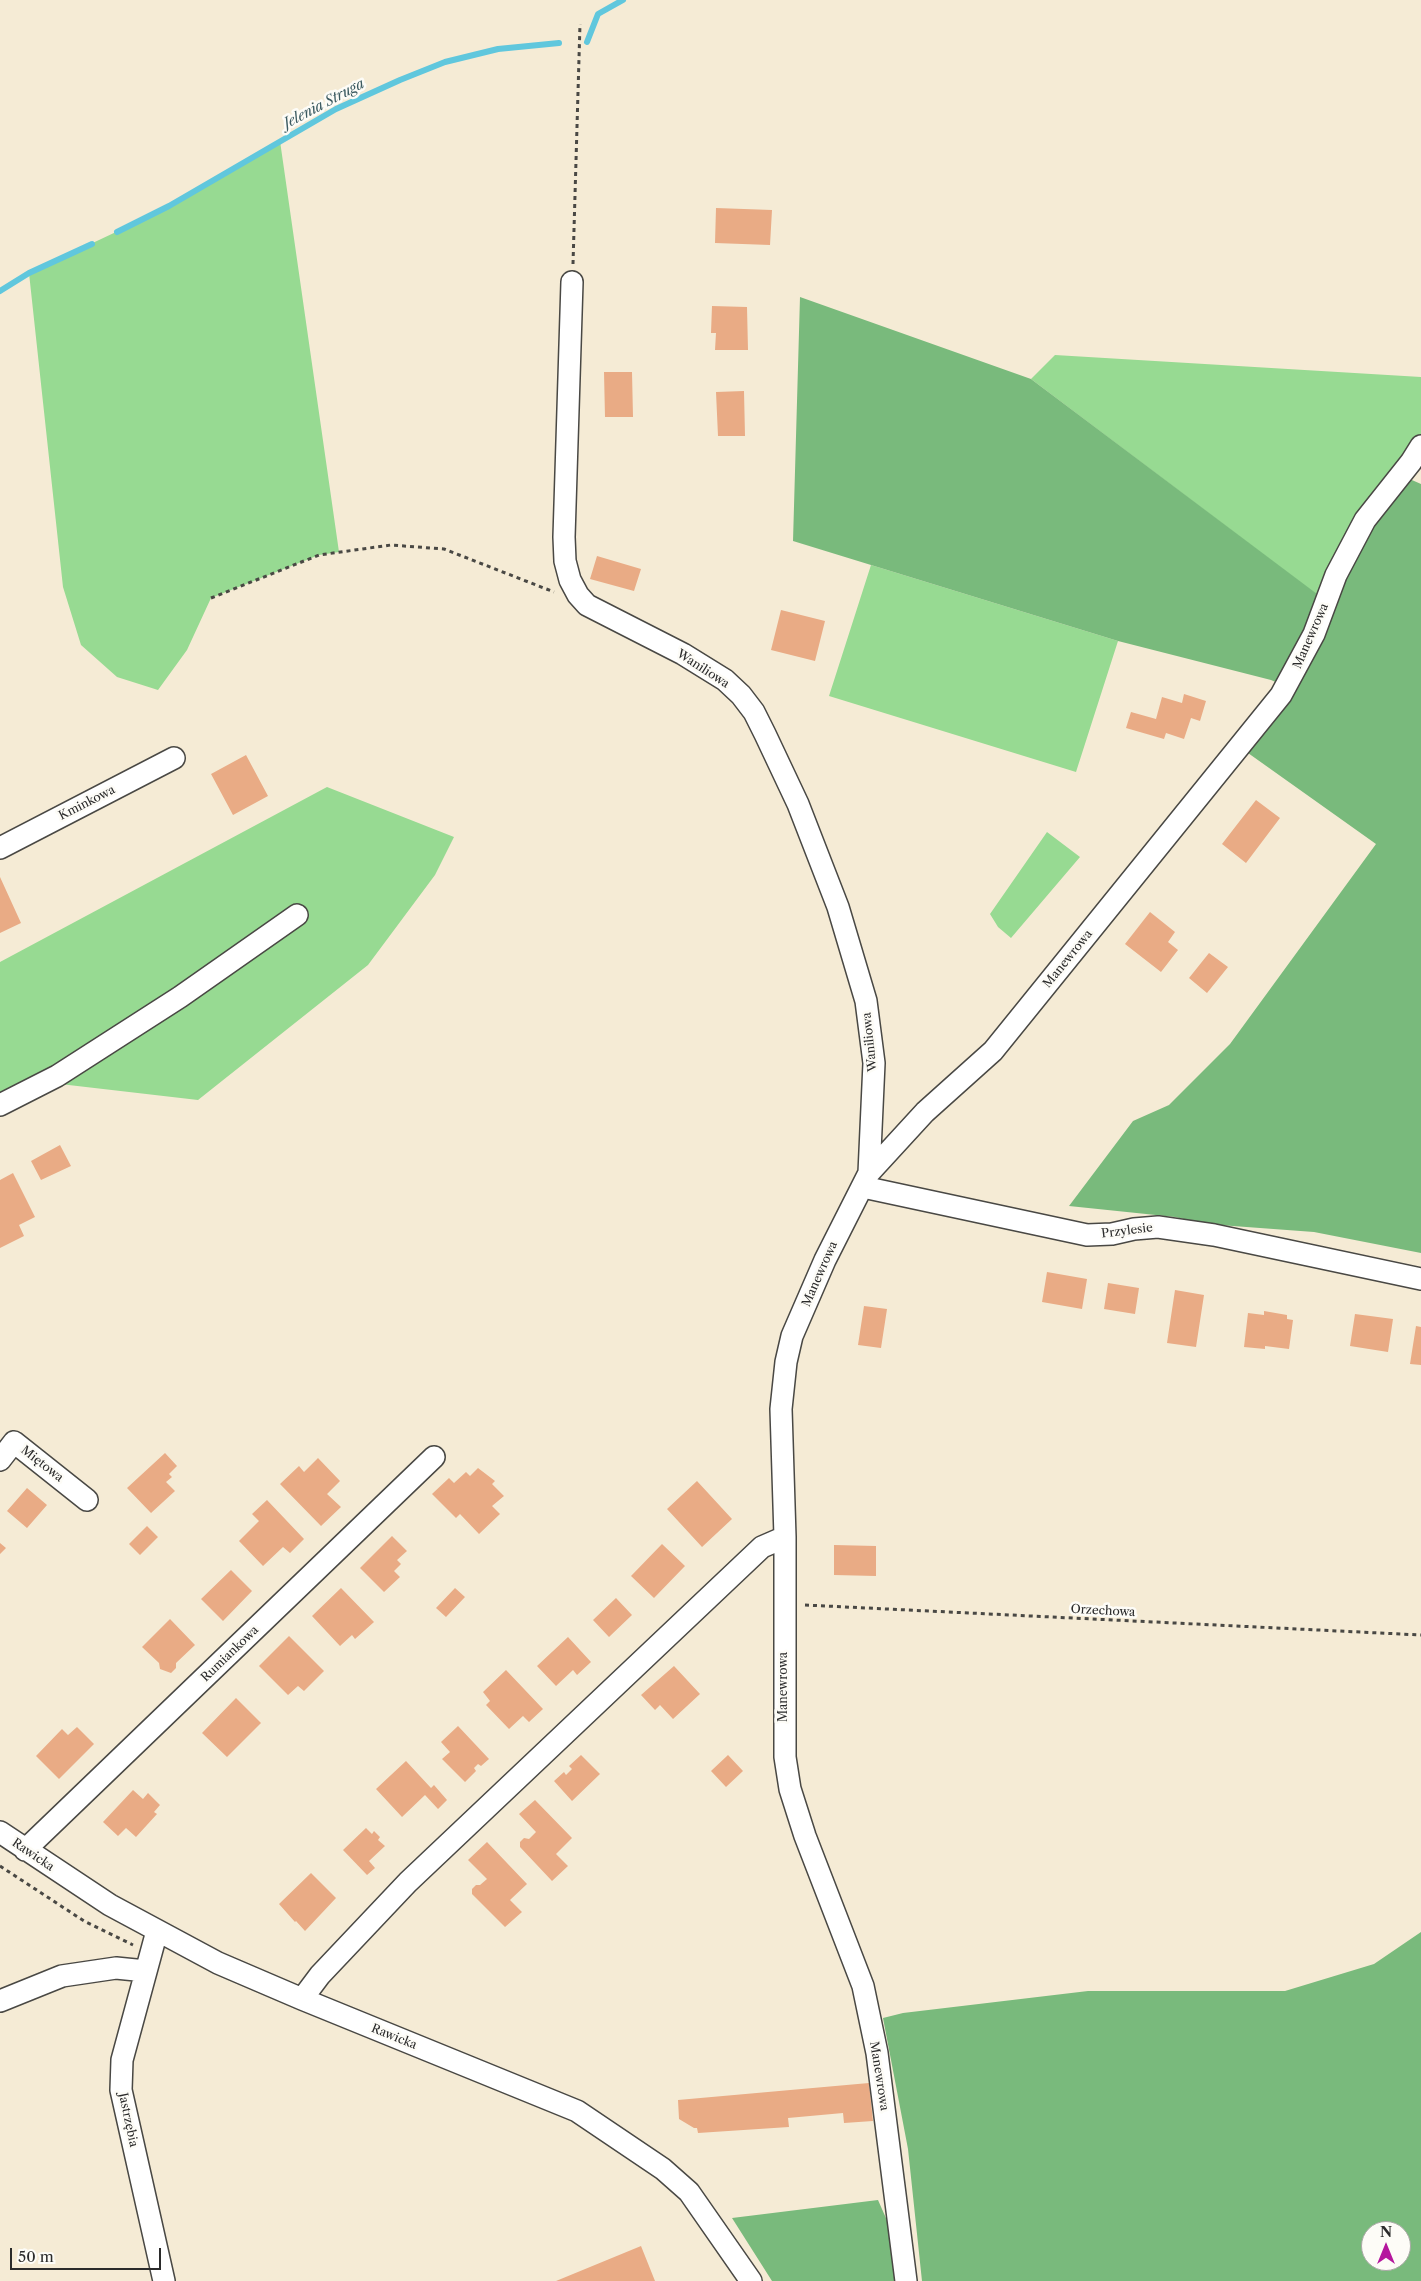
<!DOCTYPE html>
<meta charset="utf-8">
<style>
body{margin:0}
#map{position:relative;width:1421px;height:2281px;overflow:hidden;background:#f5ebd5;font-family:"Libre Caslon Text",serif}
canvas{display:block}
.north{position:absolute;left:1361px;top:2221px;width:50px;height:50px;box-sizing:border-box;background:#fdfcf7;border:1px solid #a9a8a5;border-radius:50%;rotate:0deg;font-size:14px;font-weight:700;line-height:20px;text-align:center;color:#2b2b2b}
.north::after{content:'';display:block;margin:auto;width:18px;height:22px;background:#b5179e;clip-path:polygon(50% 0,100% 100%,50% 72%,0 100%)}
.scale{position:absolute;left:10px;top:2248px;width:151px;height:22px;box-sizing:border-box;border:2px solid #2b2b2b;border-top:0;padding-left:6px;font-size:15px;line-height:18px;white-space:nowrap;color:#2b2b2b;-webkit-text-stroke:4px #fdfcf7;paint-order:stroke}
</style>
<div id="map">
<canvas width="1421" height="2281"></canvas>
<div class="north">N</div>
<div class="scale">50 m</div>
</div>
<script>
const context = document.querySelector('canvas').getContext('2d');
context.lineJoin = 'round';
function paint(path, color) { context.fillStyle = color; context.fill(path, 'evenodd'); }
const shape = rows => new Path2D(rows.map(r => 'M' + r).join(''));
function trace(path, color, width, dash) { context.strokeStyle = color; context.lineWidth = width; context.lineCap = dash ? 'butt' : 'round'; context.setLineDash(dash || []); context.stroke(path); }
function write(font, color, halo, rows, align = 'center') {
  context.font = font + ' "Libre Caslon Text",serif'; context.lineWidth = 5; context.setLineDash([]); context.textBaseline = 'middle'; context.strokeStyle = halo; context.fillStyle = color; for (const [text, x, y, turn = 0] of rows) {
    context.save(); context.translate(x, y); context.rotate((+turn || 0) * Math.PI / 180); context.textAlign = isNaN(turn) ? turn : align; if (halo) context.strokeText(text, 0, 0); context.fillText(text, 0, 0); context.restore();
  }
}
const green = shape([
 [280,141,339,552,319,555,211,598,187,650,158,690,117,677,81,645,63,587,29,273,169,207],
 [1055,355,1421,377,1421,450,1325,601,1031,379],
 [871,565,1118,641,1076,772,829,696],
 [327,787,454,837,435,875,368,965,198,1100,60,1084,0,1105,0,962],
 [1047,832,1080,857,1011,938,998,927,990,914]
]);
const forest = shape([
 [800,297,1031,379,1325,600,1405,477,1421,484,1421,1253,1314,1232,1206,1224,1175,1217,1069,1206,1133,1121,1169,1105,1230,1044,1376,844,1248,753,1296,691,1271,680,1118,641,793,541],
 [1421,1932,1421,2281,922,2281,908,2149,883,2018,903,2013,1088,1991,1285,1991,1374,1964],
 [1371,2231,1401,2231,1401,2261,1371,2261],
 [878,2200,889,2225,896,2281,772,2281,732,2218]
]);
const stream = shape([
 [587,42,598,14,623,0],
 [117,232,169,206,336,109,400,80,445,62,498,49,559,43],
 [0,291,29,273,92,244]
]);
const building = shape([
 [716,208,772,210,770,245,715,243],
 [712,306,747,307,748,350,715,350,716,333,711,333],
 [604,372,632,372,633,417,605,417],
 [744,391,745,436,718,436,716,392],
 [597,556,641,569,634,591,590,579],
 [781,610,825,621,815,661,771,650],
 [1184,694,1206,701,1200,721,1191,718,1184,739,1166,733,1164,739,1126,728,1131,712,1156,719,1162,697,1182,703],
 [246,755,268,796,233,815,211,774],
 [1256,800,1280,818,1246,863,1222,844],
 [0,877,21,923,0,933],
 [1150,912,1175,932,1168,942,1178,950,1161,972,1125,944],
 [1209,953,1228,967,1207,993,1189,978],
 [60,1145,71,1166,41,1180,31,1161],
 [13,1173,35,1217,19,1225,24,1236,0,1248,0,1180],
 [1047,1272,1087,1279,1082,1309,1042,1302],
 [1108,1283,1139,1288,1135,1314,1104,1309],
 [1175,1290,1204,1295,1196,1347,1167,1343],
 [864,1306,887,1309,881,1348,858,1345],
 [1264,1311,1287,1315,1287,1319,1293,1320,1289,1349,1265,1346,1265,1349,1244,1347,1248,1313,1264,1315],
 [1355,1314,1393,1319,1388,1352,1350,1346],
 [1416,1326,1421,1327,1421,1365,1410,1364],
 [165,1453,177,1466,169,1474,172,1477,166,1482,175,1491,151,1513,127,1488],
 [318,1458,340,1481,327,1494,341,1507,321,1526,280,1484,299,1466,304,1472],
 [478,1468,495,1481,492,1484,504,1496,492,1506,500,1514,479,1534,460,1514,456,1518,432,1494,449,1478,454,1483,466,1472,470,1476],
 [697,1481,732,1519,702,1547,667,1509],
 [27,1488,47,1505,27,1528,7,1511],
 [267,1500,304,1539,290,1553,283,1547,263,1566,239,1541,259,1521,252,1514],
 [147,1526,158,1537,140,1555,129,1544],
 [392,1536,407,1551,397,1560,401,1564,394,1571,400,1577,384,1592,360,1568],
 [0,1543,6,1548,0,1554],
 [662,1544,685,1566,654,1598,631,1576],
 [834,1545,876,1546,876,1576,834,1575],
 [231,1570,252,1591,223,1621,201,1599],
 [341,1588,374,1622,355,1639,352,1635,340,1646,312,1616],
 [455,1588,465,1597,446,1617,436,1608],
 [616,1598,632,1615,609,1637,593,1620],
 [170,1619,195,1645,176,1663,176,1668,171,1673,160,1669,159,1663,142,1647],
 [289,1636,324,1671,304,1691,298,1686,288,1695,259,1666],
 [568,1637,591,1662,577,1675,573,1670,556,1686,537,1666],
 [674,1666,700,1694,673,1719,660,1705,655,1710,641,1695],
 [506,1670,543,1709,529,1722,523,1716,509,1729,486,1705,490,1701,483,1692],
 [236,1698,261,1723,227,1757,202,1733],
 [458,1726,489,1759,481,1766,478,1764,474,1768,476,1771,465,1782,442,1759,450,1752,441,1742],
 [77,1727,94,1744,59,1779,36,1756,62,1729,68,1735],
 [581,1755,600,1774,572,1801,554,1781,564,1772,566,1775,572,1769,569,1766],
 [728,1755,743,1771,726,1787,711,1771],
 [406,1761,431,1788,434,1785,447,1800,438,1809,425,1795,402,1817,376,1789],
 [133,1790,143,1799,148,1793,160,1805,154,1812,157,1814,136,1837,126,1828,118,1836,103,1822],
 [535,1800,572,1838,556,1854,568,1866,552,1881,520,1847,520,1842,524,1838,529,1839,536,1832,519,1814],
 [366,1828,372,1834,374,1831,380,1837,378,1840,385,1846,369,1861,375,1868,367,1875,343,1850],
 [487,1842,527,1884,510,1900,522,1912,505,1927,472,1894,472,1889,476,1885,480,1885,487,1879,468,1860],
 [311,1873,336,1898,305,1931,296,1921,295,1922,279,1904],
 [869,2083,873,2121,844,2123,843,2113,788,2118,789,2127,698,2133,697,2128,694,2128,679,2119,678,2100],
 [641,2246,655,2281,556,2281]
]);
const path = shape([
 [573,264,580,24],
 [211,598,319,555,391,545,444,549,554,592],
 [805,1605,1421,1635],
 [0,1866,84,1921,133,1945]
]);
const minor = shape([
 [572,282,564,537,565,561,570,580,578,595,587,605,683,654,725,680,741,695,754,712,765,734,798,804,838,907,866,1001,874,1063,869,1173],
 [0,848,174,758],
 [0,1105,57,1076,180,997,297,915],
 [863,1187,1087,1235,1112,1234,1134,1229,1158,1227,1214,1235,1421,1279],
 [0,1460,14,1442,87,1500],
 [0,1832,110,1905,218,1963,302,1999,577,2111,663,2169,689,2192,751,2281],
 [25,1850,434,1457],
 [157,1931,122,2060,121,2090,164,2281],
 [302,1999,320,1975,408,1882,762,1547,785,1537],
 [0,2001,62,1976,116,1968,146,1971],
 [906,2281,877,2053,863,1986,805,1836,790,1789,785,1757,785,1537,781,1409,786,1362,792,1336,825,1260,869,1173,925,1112,993,1051,1281,695,1314,634,1336,575,1365,520,1411,462,1421,446]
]);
const streetNames = [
 ["Manewrowa",1311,636,-66],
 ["Waniliowa",703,669,33],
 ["Kminkowa",87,803,-27],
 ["Manewrowa",1068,959,-51],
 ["Waniliowa",870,1042,-96],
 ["Przylesie",1127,1231,-7],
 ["Manewrowa",820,1274,-66],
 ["Miętowa",42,1464,38],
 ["Orzechowa",1103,1611,3],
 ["Rumiankowa",230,1654,-44],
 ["Manewrowa",784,1687,-90],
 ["Rawicka",33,1855,34],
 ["Rawicka",394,2037,22],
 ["Manewrowa",879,2076,81],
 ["Jastrzębia",128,2120,78]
];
const waterNames = [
 ["Jelenia Struga",324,104,-28]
];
paint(green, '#97da92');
paint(forest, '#79ba7c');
trace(stream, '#60c7dd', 6);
paint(building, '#e9ab85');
trace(minor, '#494844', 24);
trace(path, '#494844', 3, [4, 4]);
trace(minor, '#fff', 21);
write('12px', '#2b2b2b', '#fdfcf7', streetNames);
write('italic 14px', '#3b5a60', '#fdfcf7', waterNames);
</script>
